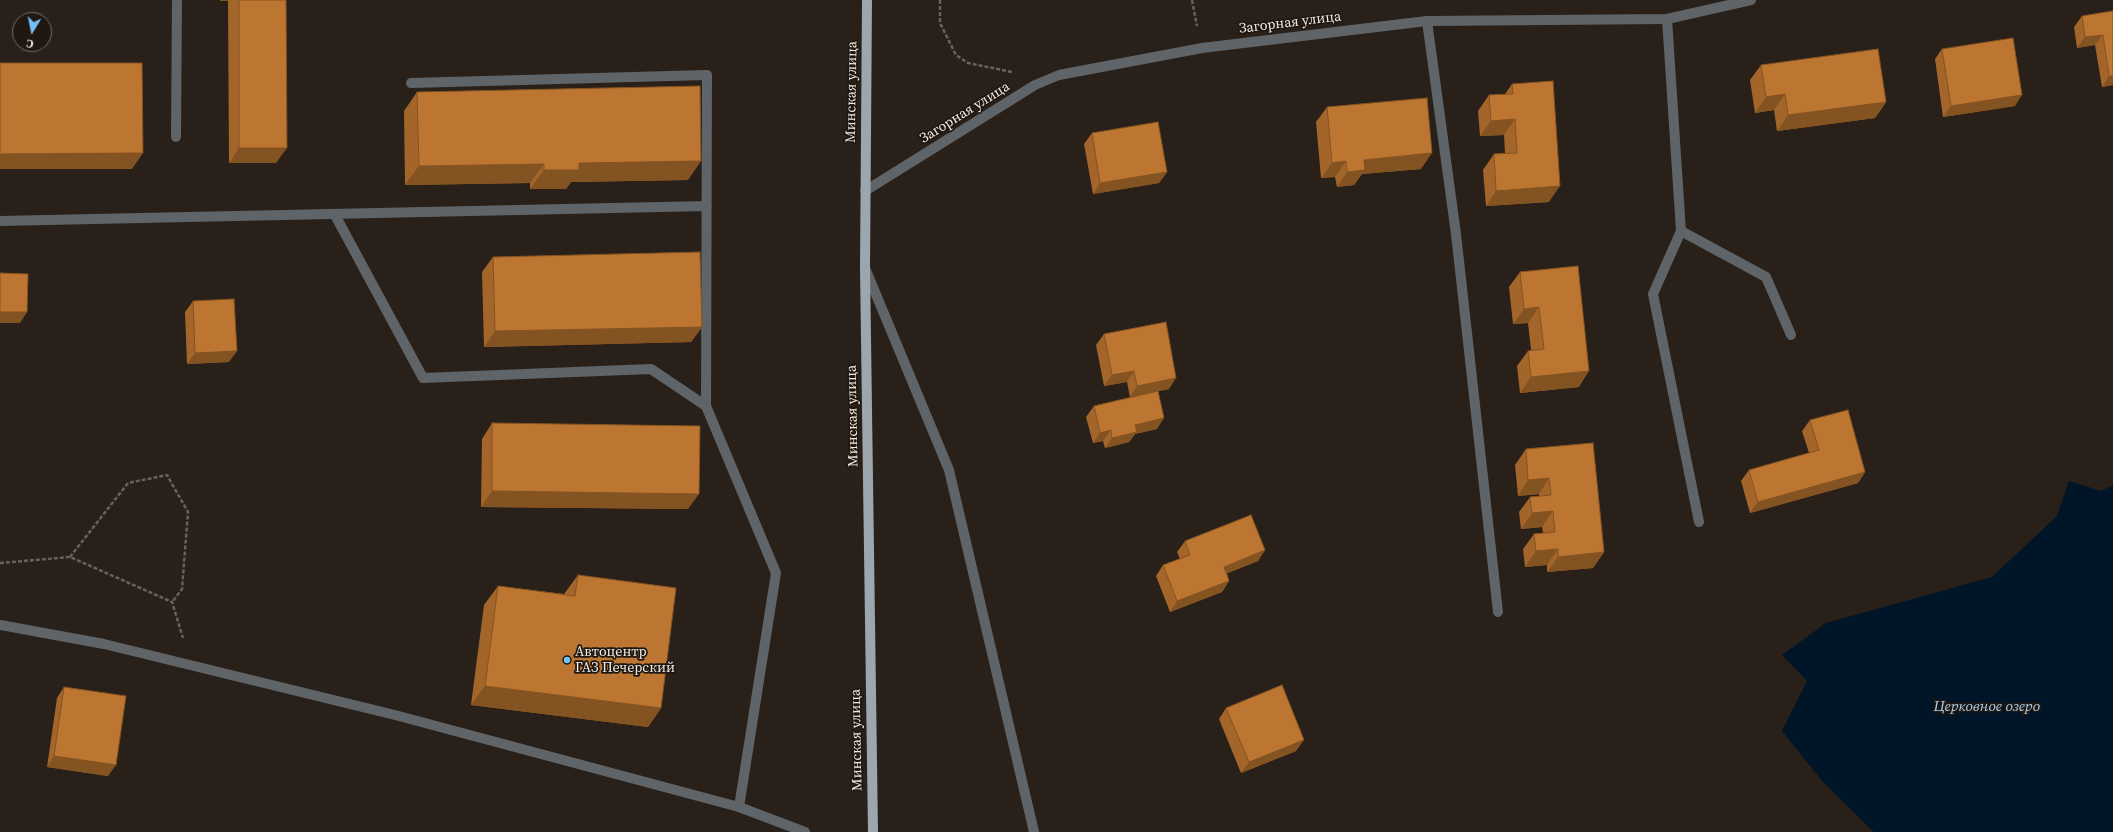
<!DOCTYPE html>
<meta charset="utf-8">
<style>
body{margin:0}
#map{position:relative;width:2113px;height:832px;overflow:hidden;background:#292019;font-family:"Source Serif 4",serif}
canvas{display:block}
.north{position:absolute;left:12px;top:12px;width:40px;height:40px;box-sizing:border-box;background:#1f1710;border:1px solid #736c66;border-radius:50%;rotate:190deg;font-size:11px;font-weight:700;line-height:16px;text-align:center;color:#f2ece6}
.north::after{content:'';display:block;margin:auto;width:14px;height:18px;background:#76c0f7;clip-path:polygon(50% 0,100% 100%,50% 72%,0 100%)}
</style>
<div id="map">
<canvas width="2113" height="832"></canvas>
<div class="north">С</div>
</div>
<script>
const context = document.querySelector('canvas').getContext('2d');
context.lineJoin = 'round';
function paint(path, color) { context.fillStyle = color; context.fill(path, 'evenodd'); }
const shape = rows => new Path2D(rows.map(r => 'M' + r).join(''));
function trace(path, color, width, dash) { context.strokeStyle = color; context.lineWidth = width; context.lineCap = dash ? 'butt' : 'round'; context.setLineDash(dash || []); context.stroke(path); }
function write(font, color, halo, rows, align = 'center') {
  context.font = font + ' "Source Serif 4",serif'; context.lineWidth = 3.5; context.setLineDash([]); context.textBaseline = 'middle'; context.strokeStyle = halo; context.fillStyle = color; for (const [text, x, y, turn = 0] of rows) {
    context.save(); context.translate(x, y); context.rotate((+turn || 0) * Math.PI / 180); context.textAlign = isNaN(turn) ? turn : align; if (halo) context.strokeText(text, 0, 0); context.fillText(text, 0, 0); context.restore();
  }
}
const water = shape([
 [2069,481,2101,491,2113,485,2113,832,1874,832,1823,782,1782,731,1807,681,1782,655,1826,623,1992,577,2057,516]
]);
const path = shape([
 [940,0,940,23,956,55,968,63,1012,72],
 [1192,0,1197,26],
 [70,557,128,483,167,475,188,512,182,589,172,602],
 [0,563,70,557,172,602,183,638]
]);
const service = shape([
 [1667,19,1681,231,1653,294,1699,522],
 [1427,21,1456,234,1498,612],
 [411,83,707,75,706,406,776,573,739,807],
 [176,137,177,0],
 [335,215,423,378,651,369,706,406],
 [0,221,707,206],
 [1681,231,1766,277,1791,335]
]);
const minor = shape([
 [865,191,1035,85,1059,75,1202,48,1427,21,1667,19,1751,0],
 [865,268,949,470,1034,832],
 [0,625,104,644,395,715,739,807,805,832]
]);
const primary = shape([
 [867,0,865,268,873,832]
]);
const wall = shape([
 [220,0,286,0,276,163,229,163,228,1,220,1],
 [2113,11,2113,85,2102,87,2095,45,2077,48,2074,27,2082,16],
 [1942,49,2015,106,1943,117,1935,59],
 [1761,65,1886,102,1875,118,1777,131,1774,110,1755,113,1750,80],
 [1512,84,1549,202,1486,206,1483,170,1494,154,1505,153,1504,135,1480,136,1478,111,1489,95,1505,94],
 [417,92,688,180,571,182,566,189,530,189,530,183,405,185,404,111],
 [1327,107,1421,169,1362,174,1354,185,1337,187,1335,177,1321,178,1316,122],
 [1092,133,1167,172,1159,183,1093,194,1084,144],
 [493,257,702,327,691,342,484,347,482,272],
 [1578,266,1579,387,1520,393,1517,366,1528,351,1531,350,1528,323,1513,324,1509,287,1520,272],
 [193,301,229,362,187,364,185,312],
 [1104,334,1169,389,1158,391,1157,429,1135,434,1129,442,1105,448,1103,441,1093,443,1086,417,1094,406,1144,394,1130,397,1127,382,1104,386,1096,345],
 [1810,420,1865,472,1858,483,1750,513,1741,481,1749,470,1809,453,1802,431],
 [492,423,688,509,481,507,482,439],
 [1593,443,1604,552,1593,568,1547,572,1547,565,1525,567,1523,549,1534,534,1543,533,1542,527,1521,529,1519,512,1530,497,1539,496,1539,494,1518,496,1515,465,1526,449],
 [1185,541,1265,550,1258,561,1227,573,1229,581,1222,592,1170,612,1156,576,1163,565,1180,559,1177,552],
 [578,575,661,708,648,727,471,705,484,605,498,586,564,594],
 [64,687,108,776,47,767,57,698],
 [1226,708,1296,751,1241,773,1219,719]
]);
const shadedWall = shape([
 [220,0,228,0,228,1,220,1],
 [2103,35,2095,45,2077,48,2085,37],
 [2109,76,2113,76,2113,85,2102,87],
 [1785,94,1774,110,1755,113,1766,97],
 [2022,95,2015,106,1943,117,1951,106],
 [1886,102,1875,118,1777,131,1788,115],
 [1515,119,1504,135,1480,136,1491,121],
 [239,148,287,148,276,163,229,163],
 [143,153,132,169,0,169,0,154],
 [1432,153,1421,169,1362,174,1354,185,1337,187,1347,172,1364,160],
 [701,161,688,180,571,182,566,189,530,189,544,170,579,163],
 [1346,161,1335,177,1321,178,1332,163],
 [544,164,530,183,405,185,419,166],
 [1167,172,1159,183,1093,194,1100,183],
 [1560,186,1549,202,1486,206,1496,191],
 [1539,307,1528,323,1513,324,1524,309],
 [0,312,27,312,20,323,0,323],
 [702,327,691,342,484,347,495,331],
 [237,351,229,362,187,364,195,353],
 [1134,371,1127,382,1104,386,1112,375],
 [1589,371,1579,387,1520,393,1531,377],
 [1176,378,1169,389,1130,397,1137,386],
 [1164,418,1157,429,1135,434,1129,442,1105,448,1112,438,1135,425],
 [1111,430,1103,441,1093,443,1100,433],
 [1865,472,1858,483,1750,513,1758,502],
 [1549,478,1539,494,1518,496,1528,480],
 [492,491,699,494,688,509,481,507],
 [1553,511,1542,527,1521,529,1532,513],
 [1558,549,1547,565,1525,567,1536,551],
 [1265,550,1258,561,1216,578,1224,567],
 [1604,552,1593,568,1547,572,1558,557],
 [1229,581,1222,592,1170,612,1177,601],
 [485,686,661,708,648,727,471,705],
 [1304,740,1296,751,1241,773,1249,762],
 [54,756,116,765,108,776,47,767]
]);
const building = shape([
 [239,0,286,0,287,148,239,148,239,0],
 [2113,11,2113,76,2109,76,2103,35,2085,37,2082,16,2113,11],
 [2013,38,2022,95,1951,106,1942,49,2013,38],
 [1878,49,1886,102,1788,115,1785,94,1766,97,1761,65,1878,49],
 [0,63,142,63,143,153,0,154,0,63],
 [1553,81,1560,186,1496,191,1494,154,1517,153,1515,119,1491,121,1489,95,1513,94,1512,84,1553,81],
 [700,86,701,161,579,163,579,170,544,170,544,164,419,166,417,92,700,86],
 [1427,98,1432,153,1364,160,1365,170,1347,172,1346,161,1332,163,1327,107,1427,98],
 [1158,122,1167,172,1100,183,1092,133,1158,122],
 [700,252,702,327,495,331,493,257,700,252],
 [1578,266,1589,371,1531,377,1528,351,1544,349,1539,307,1524,309,1520,272,1578,266],
 [0,273,28,274,27,312,0,312,0,273],
 [234,299,237,351,195,353,193,301,234,299],
 [1166,322,1176,378,1137,386,1134,371,1112,375,1104,334,1166,322],
 [1158,391,1164,418,1135,425,1137,432,1112,438,1111,430,1100,433,1094,406,1158,391],
 [1848,410,1865,472,1758,502,1749,470,1819,450,1810,420,1848,410],
 [492,423,700,426,699,494,492,491,492,423],
 [1593,443,1604,552,1558,557,1558,549,1536,551,1534,534,1555,532,1553,511,1532,513,1530,497,1551,495,1549,478,1528,480,1526,449,1593,443],
 [1251,515,1265,550,1224,567,1229,581,1177,601,1163,565,1190,555,1185,541,1251,515],
 [578,575,676,588,661,708,485,686,498,586,575,596,578,575],
 [1282,685,1304,740,1249,762,1226,708,1282,685],
 [64,687,126,696,116,765,54,756,64,687]
]);
const markers = [
 [567,660,4,"#76c0f7"]
];
const streetNames = [
 ["Загорная улица",1290,23,-7],
 ["Минская улица",852,92,-89],
 ["Загорная улица",965,113,-32],
 ["Минская улица",853,416,-91],
 ["Минская улица",857,740,-91]
];
const poiNames = [
 ["Автоцентр",575,652],
 ["ГАЗ Печерский",575,668]
];
const waterNames = [
 ["Церковное озеро",1987,707]
];
paint(water, '#001527');
trace(path, '#69615a', 2.5, [4, 2]);
trace(service, '#5f6468', 10);
trace(minor, '#5f6468', 10);
trace(primary, '#9ca6af', 10);
paint(wall, '#a3652a');
paint(shadedWall, '#845322');
paint(building, '#bd7631');
trace(building, '#845322', 1);
for (const [x, y, r, color] of markers) { const dot = new Path2D(); dot.arc(x, y, r, 0, 2 * Math.PI); context.fillStyle = color; context.fill(dot); trace(dot, '#1f1710', 1.5); }
write('14px', '#f2ece6', '#1f1710', streetNames);
write('14px', '#f2ece6', '#1f1710', poiNames, 'left');
write('italic 15px', '#a7cfee', '#1f1710', waterNames);
</script>
